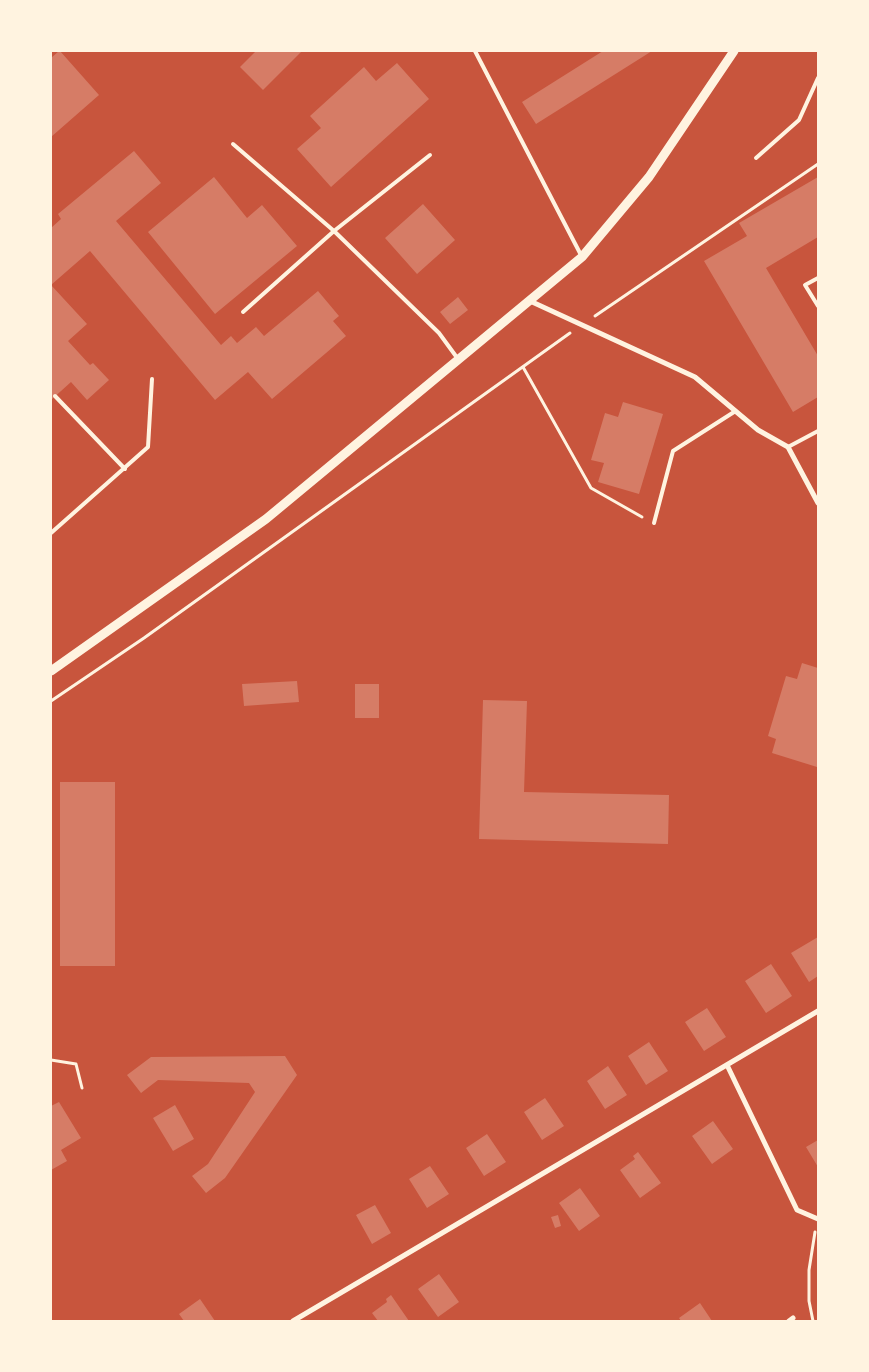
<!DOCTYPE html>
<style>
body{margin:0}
#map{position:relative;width:869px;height:1372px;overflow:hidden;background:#c8553d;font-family:"PT Sans Narrow",sans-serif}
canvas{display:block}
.frame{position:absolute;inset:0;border:52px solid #fff3e0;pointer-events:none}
</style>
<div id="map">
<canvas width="869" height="1372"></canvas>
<div class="frame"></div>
</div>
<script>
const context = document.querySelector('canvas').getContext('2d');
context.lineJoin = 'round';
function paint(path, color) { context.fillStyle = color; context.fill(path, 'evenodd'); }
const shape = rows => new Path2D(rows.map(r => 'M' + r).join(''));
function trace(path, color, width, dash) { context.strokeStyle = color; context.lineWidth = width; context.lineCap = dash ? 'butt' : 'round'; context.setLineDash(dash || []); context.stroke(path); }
const building = shape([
 [59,51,60,51,99,95,51,137,51,58],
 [256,51,302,51,263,90,240,67],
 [603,51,652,51,536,124,522,102],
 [397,63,429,99,331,187,297,149,321,128,310,116,364,67,376,81],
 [134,151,161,183,116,221,221,345,231,336,237,343,256,327,264,336,318,291,339,316,333,321,346,336,272,399,248,372,215,400,90,251,51,285,51,228,61,219,58,214],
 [214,177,247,218,262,205,297,246,215,314,148,232],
 [818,177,818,237,766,268,818,356,818,397,793,412,704,261,747,236,739,223],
 [423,204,455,240,417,274,385,238],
 [51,285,87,324,68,341,90,365,93,363,109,380,87,400,71,382,51,400],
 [458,297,468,310,450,324,440,312],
 [623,402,663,414,639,494,598,482,604,463,591,460,605,413,618,417],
 [802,663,818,668,817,767,772,753,776,739,768,736,786,676,797,679],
 [297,681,299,702,244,706,242,684],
 [355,684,379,684,379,718,355,718],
 [483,700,527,701,524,792,669,795,668,844,479,839],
 [60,782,115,782,115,966,60,966],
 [818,937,818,976,809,982,791,953],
 [771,964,792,996,766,1013,745,981],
 [707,1008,726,1037,704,1051,685,1022],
 [649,1042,668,1071,646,1085,628,1056],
 [285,1056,297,1075,225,1178,206,1193,192,1176,208,1164,255,1092,249,1083,158,1080,141,1093,127,1075,151,1057],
 [608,1066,627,1095,605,1109,587,1081],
 [545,1098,564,1126,542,1140,524,1112],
 [59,1102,81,1138,61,1150,67,1161,51,1170,51,1106],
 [175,1105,194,1139,173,1151,153,1118],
 [713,1121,733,1149,712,1164,692,1136],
 [487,1134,506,1162,484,1176,466,1148],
 [818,1140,818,1167,806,1147],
 [638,1152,661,1183,640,1198,620,1170,635,1159,633,1156],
 [430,1166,449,1194,427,1208,409,1179],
 [580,1188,600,1216,579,1231,559,1203],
 [375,1205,391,1233,372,1244,356,1215],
 [558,1215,561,1226,555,1228,551,1217],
 [439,1274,459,1302,438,1317,418,1289],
 [391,1295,409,1321,378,1321,372,1313,387,1302,386,1299],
 [200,1299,215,1321,184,1321,179,1314],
 [700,1303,712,1321,681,1321,679,1318]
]);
const path = shape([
 [595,316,818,164],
 [523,367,591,488,642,517],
 [51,701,144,638,570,333],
 [51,1060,76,1064,82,1088],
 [813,1321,809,1301,809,1270,815,1232]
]);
const service = shape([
 [475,51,582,257],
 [233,144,334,231,430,155],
 [756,158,799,120,818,78],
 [818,278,805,285,818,306],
 [243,312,334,231,439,333,458,359],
 [55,396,125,469],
 [788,447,818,431],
 [654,523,673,451,734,412],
 [51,533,148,447,152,379]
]);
const minor = shape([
 [530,301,695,377,758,430,788,447,818,503],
 [727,1065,797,1210,818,1219],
 [293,1321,818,1011],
 [789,1321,793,1318]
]);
const tertiary = shape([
 [51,671,266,519,582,257,649,177,734,51]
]);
paint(building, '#d67c66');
trace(path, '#fff3e0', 3);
trace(service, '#fff3e0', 4);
trace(minor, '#fff3e0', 5);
trace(tertiary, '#fff3e0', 9);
</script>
